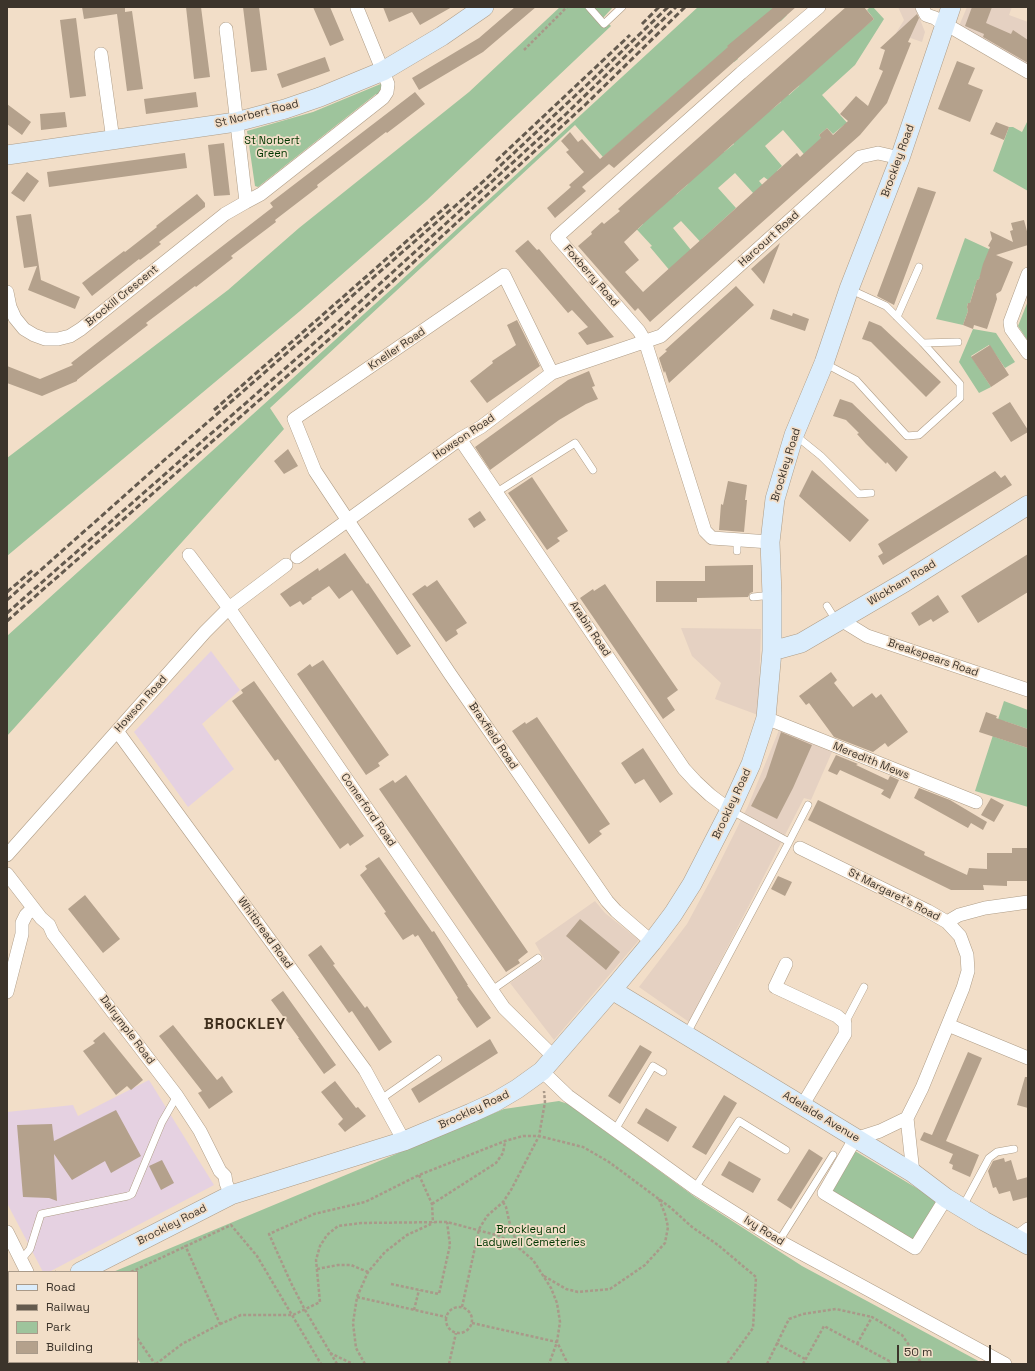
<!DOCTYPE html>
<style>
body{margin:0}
#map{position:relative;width:1035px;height:1371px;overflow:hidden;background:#f2dec8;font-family:"Space Grotesk",sans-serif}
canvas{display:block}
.frame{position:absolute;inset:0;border:8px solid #3c342b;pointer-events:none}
.legend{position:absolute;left:8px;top:1271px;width:130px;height:92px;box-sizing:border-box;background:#f2dec8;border:1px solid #a99a89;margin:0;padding:5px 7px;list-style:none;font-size:12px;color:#3c342b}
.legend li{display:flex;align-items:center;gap:8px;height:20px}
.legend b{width:20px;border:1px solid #a99a89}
.scale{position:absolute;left:897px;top:1345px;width:94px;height:18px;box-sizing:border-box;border:2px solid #3c342b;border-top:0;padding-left:5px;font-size:12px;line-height:14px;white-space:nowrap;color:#3c342b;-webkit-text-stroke:3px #f2dec8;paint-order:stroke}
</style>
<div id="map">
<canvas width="1035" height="1371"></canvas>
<div class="frame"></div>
<ul class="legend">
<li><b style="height:5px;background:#dbedfc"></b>Road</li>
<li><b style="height:5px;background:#645a4e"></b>Railway</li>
<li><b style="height:11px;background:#9ec49c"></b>Park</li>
<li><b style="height:11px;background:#b4a18c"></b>Building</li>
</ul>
<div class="scale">50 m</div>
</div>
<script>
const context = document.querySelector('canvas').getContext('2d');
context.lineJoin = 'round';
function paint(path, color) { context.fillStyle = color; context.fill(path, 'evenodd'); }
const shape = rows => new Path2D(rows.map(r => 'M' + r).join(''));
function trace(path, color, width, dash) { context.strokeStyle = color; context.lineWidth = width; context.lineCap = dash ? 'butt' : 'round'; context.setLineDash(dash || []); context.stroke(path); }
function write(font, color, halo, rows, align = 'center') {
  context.font = font + ' "Space Grotesk",sans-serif'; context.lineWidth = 3.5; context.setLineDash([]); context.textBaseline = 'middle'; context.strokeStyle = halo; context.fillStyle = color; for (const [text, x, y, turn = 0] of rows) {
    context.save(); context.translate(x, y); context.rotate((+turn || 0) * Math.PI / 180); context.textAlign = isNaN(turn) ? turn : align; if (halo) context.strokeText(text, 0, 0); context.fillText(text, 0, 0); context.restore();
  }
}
const commercial = shape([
 [898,7,915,7,925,32,922,42,896,33,904,20],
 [967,7,1012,7,1009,15,1028,22,1028,68,959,26],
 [681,628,761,629,758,715,715,699,721,683,692,656],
 [779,730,832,752,811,800,804,798,689,1022,639,987,687,924,716,870,748,806],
 [595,901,605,913,639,940,554,1040,510,983,544,959,535,943],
 [9,1334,9,1362,45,1362,42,1364,7,1364,7,1335]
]);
const education = shape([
 [211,651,240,690,202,724,234,769,188,807,134,732],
 [149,1080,214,1185,49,1272,43,1272,8,1205,7,1112,73,1105,78,1116]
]);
const green = shape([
 [560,7,613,7,603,18,611,26,427,200,300,311,7,556,7,458,228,290,299,228,469,92],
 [698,7,779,7,787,15,781,21,728,46,738,59,734,62,725,51,603,157,575,125,270,408,284,429,7,736,7,636,395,286],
 [869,7,873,7,884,19,855,65,822,95,859,136,844,125,833,134,827,128,819,135,826,144,809,160,783,130,765,146,782,166,777,171,785,180,768,180,764,177,759,181,770,194,754,194,735,173,718,188,736,208,702,239,707,249,681,221,673,228,691,250,676,278,650,247,652,246,629,221,638,229,643,224,636,216,677,194,687,185,716,144,724,152,734,144,727,135,719,120,721,118,731,129,771,110,781,102,781,86,789,95,799,86,813,36,824,48,863,28,874,19,867,10,869,8],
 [383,83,380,96,376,94,258,187,255,186,247,131,313,112],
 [1027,122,1028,122,1028,191,993,171,1009,127,1013,127,1022,132],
 [965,238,991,250,979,279,977,280,976,285,975,286,970,303,968,303,967,307,968,311,963,325,936,319],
 [1028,301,1028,341,1018,326],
 [973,329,996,333,1015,362,1005,368,989,345,971,356,991,387,979,393,959,362],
 [1004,701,1028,710,1028,729,1004,721,995,737,1028,748,1028,807,975,791],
 [559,1101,568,1104,695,1197,802,1266,984,1364,141,1364,137,1358,137,1272,113,1272,504,1109],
 [850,1148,943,1204,915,1248,824,1193]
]);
const building = shape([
 [82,7,125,7,125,12,132,11,143,89,127,91,117,14,84,19],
 [186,7,201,7,210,77,194,79],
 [243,7,259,7,267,70,251,72],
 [313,7,330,7,344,40,330,46],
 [383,7,452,7,420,25,412,12,389,22],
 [515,7,536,7,483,52,419,90,412,78,479,38],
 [774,7,796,7,614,168,609,164,582,187,586,191,555,218,547,208,571,187,569,185,584,172,566,152,569,150,561,141,570,132,578,142,582,139,600,159,728,47,727,46],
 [846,7,864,7,874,19,643,224,624,242,639,260,625,272,643,292,797,153,800,157,821,138,819,135,827,128,833,135,848,121,840,114,856,96,868,106,883,71,879,69,885,50,880,48,917,14,919,18,908,42,911,43,887,103,860,135,650,322,638,308,635,311,578,246,592,234,591,232,602,222,604,224,620,211,618,209],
 [972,7,992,7,986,23,1011,34,1013,30,1028,40,1028,63,983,37,984,34,965,26],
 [76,18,86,96,70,98,60,20],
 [325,57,330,71,282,88,277,74],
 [957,61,975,68,968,84,983,90,970,122,938,109],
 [196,92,198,107,146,114,144,99],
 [415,92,425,104,387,133,386,132,317,185,318,187,275,220,276,222,231,256,233,258,196,287,195,286,146,323,148,325,77,380,77,381,42,396,7,383,7,366,40,379,73,365,71,363,273,207,270,203],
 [7,104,31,122,22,135,7,124],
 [65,112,67,127,41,130,40,114],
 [996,122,1009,127,1004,140,990,134],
 [224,143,230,195,214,196,208,145],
 [185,153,187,168,49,187,47,172],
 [27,172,39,181,24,202,11,193],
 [918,187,936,192,894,305,877,296],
 [197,194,205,203,205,207,159,242,161,244,140,260,139,259,92,296,82,283,124,251,125,252,157,227,156,226],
 [31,214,41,280,80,297,75,309,28,290,37,266,24,268,16,216],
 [1024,220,1028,235,1028,245,996,255,1013,262,1001,291,996,294,997,299,987,329,974,325,973,329,963,325,968,311,967,307,968,303,970,303,977,280,979,279,983,264,990,247,988,246,992,239,990,231,1013,242,1010,231,1013,230,1011,223],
 [528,240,537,250,539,249,614,337,587,345,578,333,588,327,572,310,568,313,515,251],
 [780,243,764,284,751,269],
 [736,286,754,305,669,383,665,371,664,373,659,358,667,351,665,350],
 [773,309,792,316,793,313,809,319,805,331,770,319],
 [517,320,540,366,487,403,470,381,493,363,492,361,516,345,507,325],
 [869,321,881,326,941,382,926,397,871,342,862,339],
 [990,345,1009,375,991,387,971,357],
 [589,371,595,386,592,387,598,399,586,404,559,420,490,470,475,447,554,390,568,380],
 [840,399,852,403,908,457,896,472,887,462,886,464,866,444,857,434,859,433,846,420,833,416],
 [1010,402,1028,430,1028,432,1011,442,992,413],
 [288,449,298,466,284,474,274,461],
 [812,470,869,520,850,542,799,496],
 [995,471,1001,478,1005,475,1012,485,883,565,878,556,883,553,878,544],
 [532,477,568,531,557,538,560,541,547,550,508,493],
 [728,481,747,485,745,500,747,500,744,532,719,530,721,504,723,505],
 [480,511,486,520,474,528,468,519],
 [345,553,367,584,368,583,411,646,397,655,352,590,339,599,329,586,311,598,312,599,303,605,300,601,290,607,280,594,318,568,319,571],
 [1028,554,1028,592,978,623,961,596],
 [753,565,753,592,750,593,748,597,697,598,697,602,656,602,656,581,705,581,705,566],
 [437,580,467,623,456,630,458,634,446,642,412,594,425,585,427,587],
 [605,584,678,690,667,698,675,710,663,719,580,598,593,589,594,591],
 [938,595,949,612,933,622,931,619,919,626,911,613],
 [323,660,389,755,378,763,380,766,366,775,297,674,310,664,312,667],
 [831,672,837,680,834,683,853,707,872,693,876,698,881,694,908,732,888,747,885,743,873,752,834,737,809,703,806,705,799,696],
 [254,681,364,836,350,846,348,843,340,849,278,759,275,761,232,701,243,693,241,690],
 [986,712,997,716,996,718,1028,729,1028,748,979,732],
 [537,717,610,824,599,831,602,834,589,844,512,731,525,722,526,724],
 [781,732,812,745,793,788,777,819,751,806,766,777],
 [643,748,673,794,660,803,644,779,635,784,621,763],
 [836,755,858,764,856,765,888,780,890,776,899,780,890,799,881,794,884,790,840,770,837,775,828,771],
 [406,775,528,952,518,960,520,963,506,972,379,789,393,780,395,783],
 [919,788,950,800,987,822,983,830,971,823,968,828,914,798],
 [991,798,1004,805,994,822,981,815],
 [818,800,925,852,924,855,967,875,969,868,987,869,987,853,1012,853,1012,848,1028,848,1028,881,1007,881,1007,886,983,885,984,890,951,890,808,820],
 [379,857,432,932,434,931,468,985,467,985,491,1018,477,1028,457,999,458,998,418,935,415,937,413,934,403,940,384,913,386,912,360,875,367,869,365,866],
 [778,876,792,882,785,896,771,889],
 [85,895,120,939,103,953,68,909],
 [580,919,620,952,606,970,566,936],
 [321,945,335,964,333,965,365,1008,367,1006,392,1042,379,1051,352,1011,349,1013,308,955],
 [283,991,336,1065,324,1074,298,1038,299,1038,271,1000],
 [173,1025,217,1080,222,1076,233,1092,209,1109,198,1093,202,1091,159,1036],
 [104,1032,143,1080,131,1090,127,1086,116,1095,83,1051,95,1043,93,1041],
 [490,1039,498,1053,419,1103,411,1089],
 [640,1045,652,1052,620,1104,608,1096],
 [968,1052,982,1058,946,1141,979,1155,970,1177,952,1169,953,1165,949,1163,953,1154,920,1140,924,1132,932,1135],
 [1025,1077,1028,1077,1028,1108,1017,1105],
 [335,1081,356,1108,358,1107,366,1116,345,1132,338,1124,343,1119,321,1092],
 [724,1095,737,1103,706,1155,692,1147],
 [646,1108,677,1127,668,1142,637,1123],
 [116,1110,141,1156,111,1173,105,1161,72,1180,54,1154,57,1201,49,1198,23,1197,17,1125,52,1124,54,1141],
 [809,1149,823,1158,791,1209,777,1200],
 [1004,1158,1005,1162,1011,1160,1017,1180,1028,1177,1028,1197,1013,1201,1010,1191,999,1194,996,1187,993,1188,988,1171,993,1161],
 [162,1160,174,1183,161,1190,149,1166],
 [729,1161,761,1179,753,1193,721,1175]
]);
const path = shape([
 [524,50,567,7],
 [419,1175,432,1204,433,1223],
 [503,1202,506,1207,511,1229,520,1248],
 [432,1204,496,1163,503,1153,505,1142],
 [317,1269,338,1265,351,1265,368,1272],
 [55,1272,56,1272],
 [131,1272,231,1225,257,1256,321,1364],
 [544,1276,566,1289,578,1292,610,1289,645,1265,665,1243,668,1227,665,1214,659,1199],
 [391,1284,439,1294,450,1245,447,1222],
 [357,1297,446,1317],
 '446 1320a13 13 0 1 1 26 0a13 13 0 1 1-26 0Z',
 [462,1307,479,1229,487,1216,503,1202,511,1190,539,1136,545,1102,544,1091],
 [414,1310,419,1290],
 [472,1323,557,1342,568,1364],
 [220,1324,241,1315,293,1315,320,1302,316,1260,320,1246,327,1235,338,1226,361,1223,447,1222,500,1236,520,1249,533,1260,551,1288,557,1303,560,1322,557,1342,549,1364],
 [137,1338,155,1364],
 [776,1343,805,1359],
 [857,1344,872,1317,902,1335,922,1364],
 [330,1353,353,1364],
 [156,1364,182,1344,220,1324,185,1245],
 [337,1364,305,1310,291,1283,269,1234,314,1214,365,1202,419,1175,505,1141,523,1136,539,1136,583,1147,609,1162,671,1208,692,1227,718,1245,756,1277,753,1328,727,1364],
 [365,1364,356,1348,353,1323,357,1297,368,1272,385,1252,407,1235,431,1224],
 [449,1364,456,1333],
 [767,1364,789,1319,803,1314,836,1309,872,1317],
 [803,1364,824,1326,891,1362,890,1364],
 [931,1364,945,1363,949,1364]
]);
const lane = shape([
 [589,7,604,24,622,7],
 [897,317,919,267],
 [923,343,958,342],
 [824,363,856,380,907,436,919,435,960,398,960,384,923,343,886,306,849,289],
 [795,435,821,456,859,494,871,493],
 [497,492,575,443,593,470],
 [737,551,737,540],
 [753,597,772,595],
 [827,606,837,622],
 [789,842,808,805],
 [492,990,538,958],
 [845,1023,864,987],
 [686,1035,789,842,730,810],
 [381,1099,438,1059],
 [615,1130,653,1066,663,1072],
 [695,1188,739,1121,786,1150],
 [962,1208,989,1158,997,1152,1014,1149],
 [779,1241,833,1155],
 [21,1260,30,1249,41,1214,128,1196,132,1194,162,1122,177,1096]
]);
const street = shape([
 [922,7,926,15,935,18,944,25,954,29,1028,72],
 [226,29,246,202,261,194,383,98,387,92,388,84,357,8],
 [101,54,113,140],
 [1028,274,1010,322,1011,329,1028,353],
 [7,292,10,307,15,318,24,329,34,335,45,339,58,339,70,336,81,329,225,214,246,202],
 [552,373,504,275,294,419,315,471,450,674,607,901,616,911,652,942],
 [460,439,684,769,696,782,710,795,730,810],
 [770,542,712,538,705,531,645,341,639,331,557,237,741,73,819,7],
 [189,555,229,608,504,1008,554,1057],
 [297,557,460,439,481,427,552,373,661,336,860,157,878,153,900,158],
 [841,620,867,636,1028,690],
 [766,718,976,802],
 [117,731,365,1070,404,1141],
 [800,848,928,911,947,922,960,936,967,955,968,971,963,988,922,1088,907,1118,880,1131,855,1139,824,1193,915,1248,946,1198],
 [7,855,205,632,229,608,286,565],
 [7,874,41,918,49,925,53,934,177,1096,200,1131,220,1171,225,1176,226,1183,231,1195],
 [947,922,959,915,985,908,1028,902],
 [786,964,775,987,837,1016,845,1023,845,1034,802,1106],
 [7,992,22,934,22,923,26,915,33,908],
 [948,1025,1028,1058],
 [542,1071,568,1096,695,1188,779,1241,1005,1364],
 [907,1118,913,1173],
 [7,1232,27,1272],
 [1016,1238,1028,1229],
 [67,1362,68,1364]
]);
const secondary = shape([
 [7,155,236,122,285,109,320,97,383,71,442,36,484,7],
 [772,651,801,643,905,582,1028,505],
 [612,990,913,1173,946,1198,984,1221,1028,1245],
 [80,1272,231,1195,404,1141,471,1113,495,1102,517,1089,542,1071,612,990,652,942,673,914,692,884,730,810,751,764,766,718,772,651,772,595,770,542,775,499,794,435,824,363,849,289,900,158,951,7],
 [7,1313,9,1312]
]);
const rail = shape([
 [642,24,659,7],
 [496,161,630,35],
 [214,410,449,204],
 [7,592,34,569],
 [7,600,169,456,486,179,592,80,668,7],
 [7,613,338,322,566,114,676,7],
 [7,621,343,327,585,105,685,7]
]);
const streetNames = [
 ["St Norbert Road",257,114,-14],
 ["Brockley Road",898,161,-70],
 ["Harcourt Road",769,239,-42],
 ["Foxberry Road",591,276,49],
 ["Brockill Crescent",122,296,-39],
 ["Kneller Road",397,349,-34],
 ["Howson Road",464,437,-34],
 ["Brockley Road",786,465,-73],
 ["Wickham Road",902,583,-31],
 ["Arabin Road",590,629,56],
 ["Breakspears Road",933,658,19],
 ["Howson Road",141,704,-48],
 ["Braxfield Road",493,736,56],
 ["Meredith Mews",871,761,22],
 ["Brockley Road",732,804,-65],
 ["Comerford Road",368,810,55],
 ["St Margaret's Road",894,895,27],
 ["Whitbread Road",265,933,54],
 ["Dalrymple Road",127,1030,53],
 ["Brockley Road",474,1110,-25],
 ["Adelaide Avenue",821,1117,31],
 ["Brockley Road",172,1225,-27],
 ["Ivy Road",764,1231,32]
];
const parkNames = [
 ["St Norbert",272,141],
 ["Green",272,154],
 ["Brockley and",531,1230],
 ["Ladywell Cemeteries",531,1243]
];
const districtNames = [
 ["BROCKLEY",245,1025]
];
paint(commercial, '#e5d1c2');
paint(education, '#e5d1e1');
paint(green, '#9ec49c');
paint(building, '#b4a18c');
trace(lane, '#af9d87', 8);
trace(street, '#af9d87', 14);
trace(secondary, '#af9d87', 20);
trace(path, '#a99989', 2.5, [3, 2]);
trace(lane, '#fff', 7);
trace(street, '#fff', 13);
trace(secondary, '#dbedfc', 19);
trace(rail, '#645a4e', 3, [6, 3]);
write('11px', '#3c342b', '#f2dec8', streetNames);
write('11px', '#003701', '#f2dec8', parkNames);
context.letterSpacing = '1px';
write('bold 15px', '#3f2f1d', '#f2dec8', districtNames);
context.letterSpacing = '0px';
</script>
